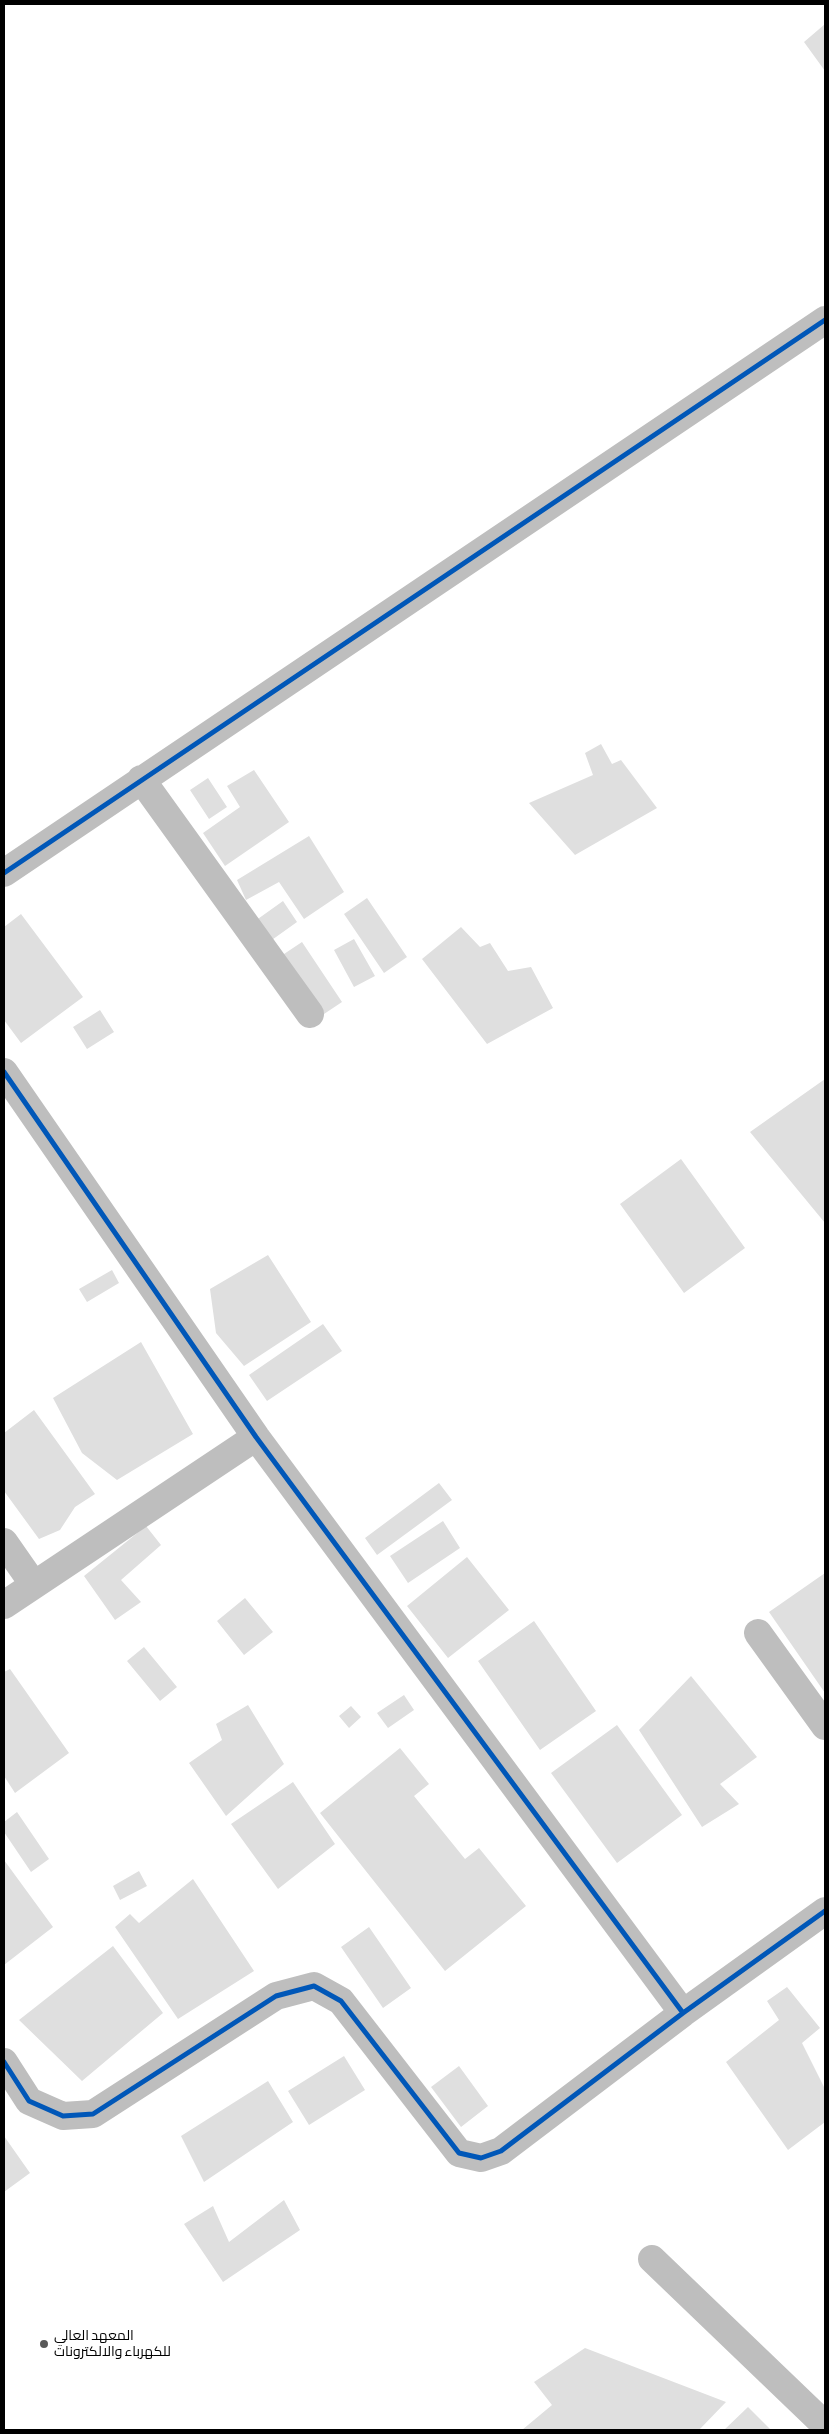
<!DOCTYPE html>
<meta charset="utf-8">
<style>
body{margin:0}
#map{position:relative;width:829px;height:2434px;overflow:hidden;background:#fff;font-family:"Sofia Sans Condensed",sans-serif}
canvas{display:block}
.frame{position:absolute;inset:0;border:5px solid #000;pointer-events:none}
</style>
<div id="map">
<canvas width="829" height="2434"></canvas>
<div class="frame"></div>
</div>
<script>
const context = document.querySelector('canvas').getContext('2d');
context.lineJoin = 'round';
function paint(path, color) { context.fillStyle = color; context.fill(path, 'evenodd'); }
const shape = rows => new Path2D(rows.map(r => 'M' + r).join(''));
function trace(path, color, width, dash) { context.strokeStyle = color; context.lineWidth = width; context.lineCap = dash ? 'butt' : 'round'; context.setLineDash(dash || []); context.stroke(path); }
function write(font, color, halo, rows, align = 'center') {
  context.font = font + ' "Sofia Sans Condensed",Cairo,sans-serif'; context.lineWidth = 4.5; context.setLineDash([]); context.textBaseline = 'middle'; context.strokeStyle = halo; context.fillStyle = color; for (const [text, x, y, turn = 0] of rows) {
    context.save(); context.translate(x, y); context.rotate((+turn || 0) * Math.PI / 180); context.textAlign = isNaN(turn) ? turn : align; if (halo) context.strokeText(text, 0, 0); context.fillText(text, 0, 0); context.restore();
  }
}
const building = shape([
 [825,24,825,71,804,42],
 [601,744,612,764,621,760,657,808,575,855,529,803,593,775,585,753],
 [254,770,289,822,225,866,203,833,240,807,227,786],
 [208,778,227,807,209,819,190,790],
 [309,836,344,892,304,919,279,882,246,900,237,880],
 [367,898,407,957,384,973,344,914],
 [283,901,297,922,269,942,255,921],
 [21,914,83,997,21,1043,4,1020,4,927],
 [461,927,480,947,490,943,508,971,531,967,553,1008,487,1044,422,959],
 [354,939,375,976,354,987,334,950],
 [302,942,342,1002,321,1016,281,956],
 [100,1010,114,1032,87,1049,73,1027],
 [825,1079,825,1223,750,1132],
 [681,1159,745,1248,684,1293,620,1204],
 [268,1255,311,1322,244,1366,216,1333,210,1289],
 [112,1270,119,1283,87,1302,79,1289],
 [323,1324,342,1351,267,1401,249,1375],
 [141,1342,193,1434,117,1480,82,1453,53,1398],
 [34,1410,95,1494,75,1507,60,1530,39,1539,4,1491,4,1433],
 [439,1483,452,1500,377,1555,365,1538],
 [443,1521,460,1548,408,1583,390,1556],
 [146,1526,161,1545,121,1580,141,1602,115,1620,84,1576],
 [467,1557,509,1610,448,1658,407,1606],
 [825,1573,825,1693,769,1612],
 [245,1598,273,1632,244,1655,217,1621],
 [534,1621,596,1711,540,1750,478,1661],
 [144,1647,177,1687,160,1701,127,1661],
 [10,1669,69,1753,15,1793,4,1776,4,1672],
 [691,1676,757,1757,720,1784,739,1804,702,1827,639,1730],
 [404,1695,414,1710,388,1728,377,1713],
 [248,1705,284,1764,226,1816,189,1763,222,1740,216,1724],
 [351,1706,361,1717,349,1728,339,1716],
 [617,1725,682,1815,617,1863,551,1773],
 [400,1748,429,1784,414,1796,465,1859,479,1848,526,1906,445,1971,320,1813],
 [293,1782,335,1844,278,1889,231,1824],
 [17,1812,49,1859,31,1872,4,1832,4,1822],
 [4,1860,53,1927,4,1965],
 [139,1871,147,1886,120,1900,113,1886],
 [193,1879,254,1971,178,2019,115,1927,130,1914,139,1923],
 [369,1927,411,1988,383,2008,341,1947],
 [113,1946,163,2013,82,2081,19,2020],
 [787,1987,820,2028,802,2043,825,2089,825,2122,788,2150,726,2062,779,2020,767,2001],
 [344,2056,365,2090,309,2125,288,2091],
 [459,2066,488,2106,461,2127,431,2087],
 [268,2081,293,2122,204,2182,181,2136],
 [4,2136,30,2173,4,2192],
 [284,2200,300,2230,223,2282,184,2224,213,2206,229,2242],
 [585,2348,726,2402,699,2430,522,2430,552,2405,534,2382],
 [748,2407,771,2430,724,2430]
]);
const minor = shape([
 [141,779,310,1014],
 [4,873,825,320],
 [4,1072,256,1437,683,2013],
 [4,1542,34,1585],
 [4,1605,256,1437],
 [758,1633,825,1726],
 [4,2062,29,2101,63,2116,93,2114,276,1996,314,1986,341,2001,459,2153,481,2158,501,2151,683,2013,825,1911],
 [652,2259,825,2425]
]);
const cycleway = shape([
 [4,873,825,320],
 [4,1072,256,1437,683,2013],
 [4,2062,29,2101,63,2116,93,2114,276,1996,314,1986,341,2001,459,2153,481,2158,501,2151,683,2013,825,1911]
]);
const markers = [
 [44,2344,5,"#595959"]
];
const poiNames = [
 ["المعهد العالي",54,2336],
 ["للكهرباء والالكترونات",54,2352]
];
paint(building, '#dfdfdf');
trace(minor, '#bebebe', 28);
trace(cycleway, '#0057b8', 5);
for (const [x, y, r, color] of markers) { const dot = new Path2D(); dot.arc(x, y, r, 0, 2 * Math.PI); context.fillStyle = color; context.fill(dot); trace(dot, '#fff', 2); }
write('14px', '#000', '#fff', poiNames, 'left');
</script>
